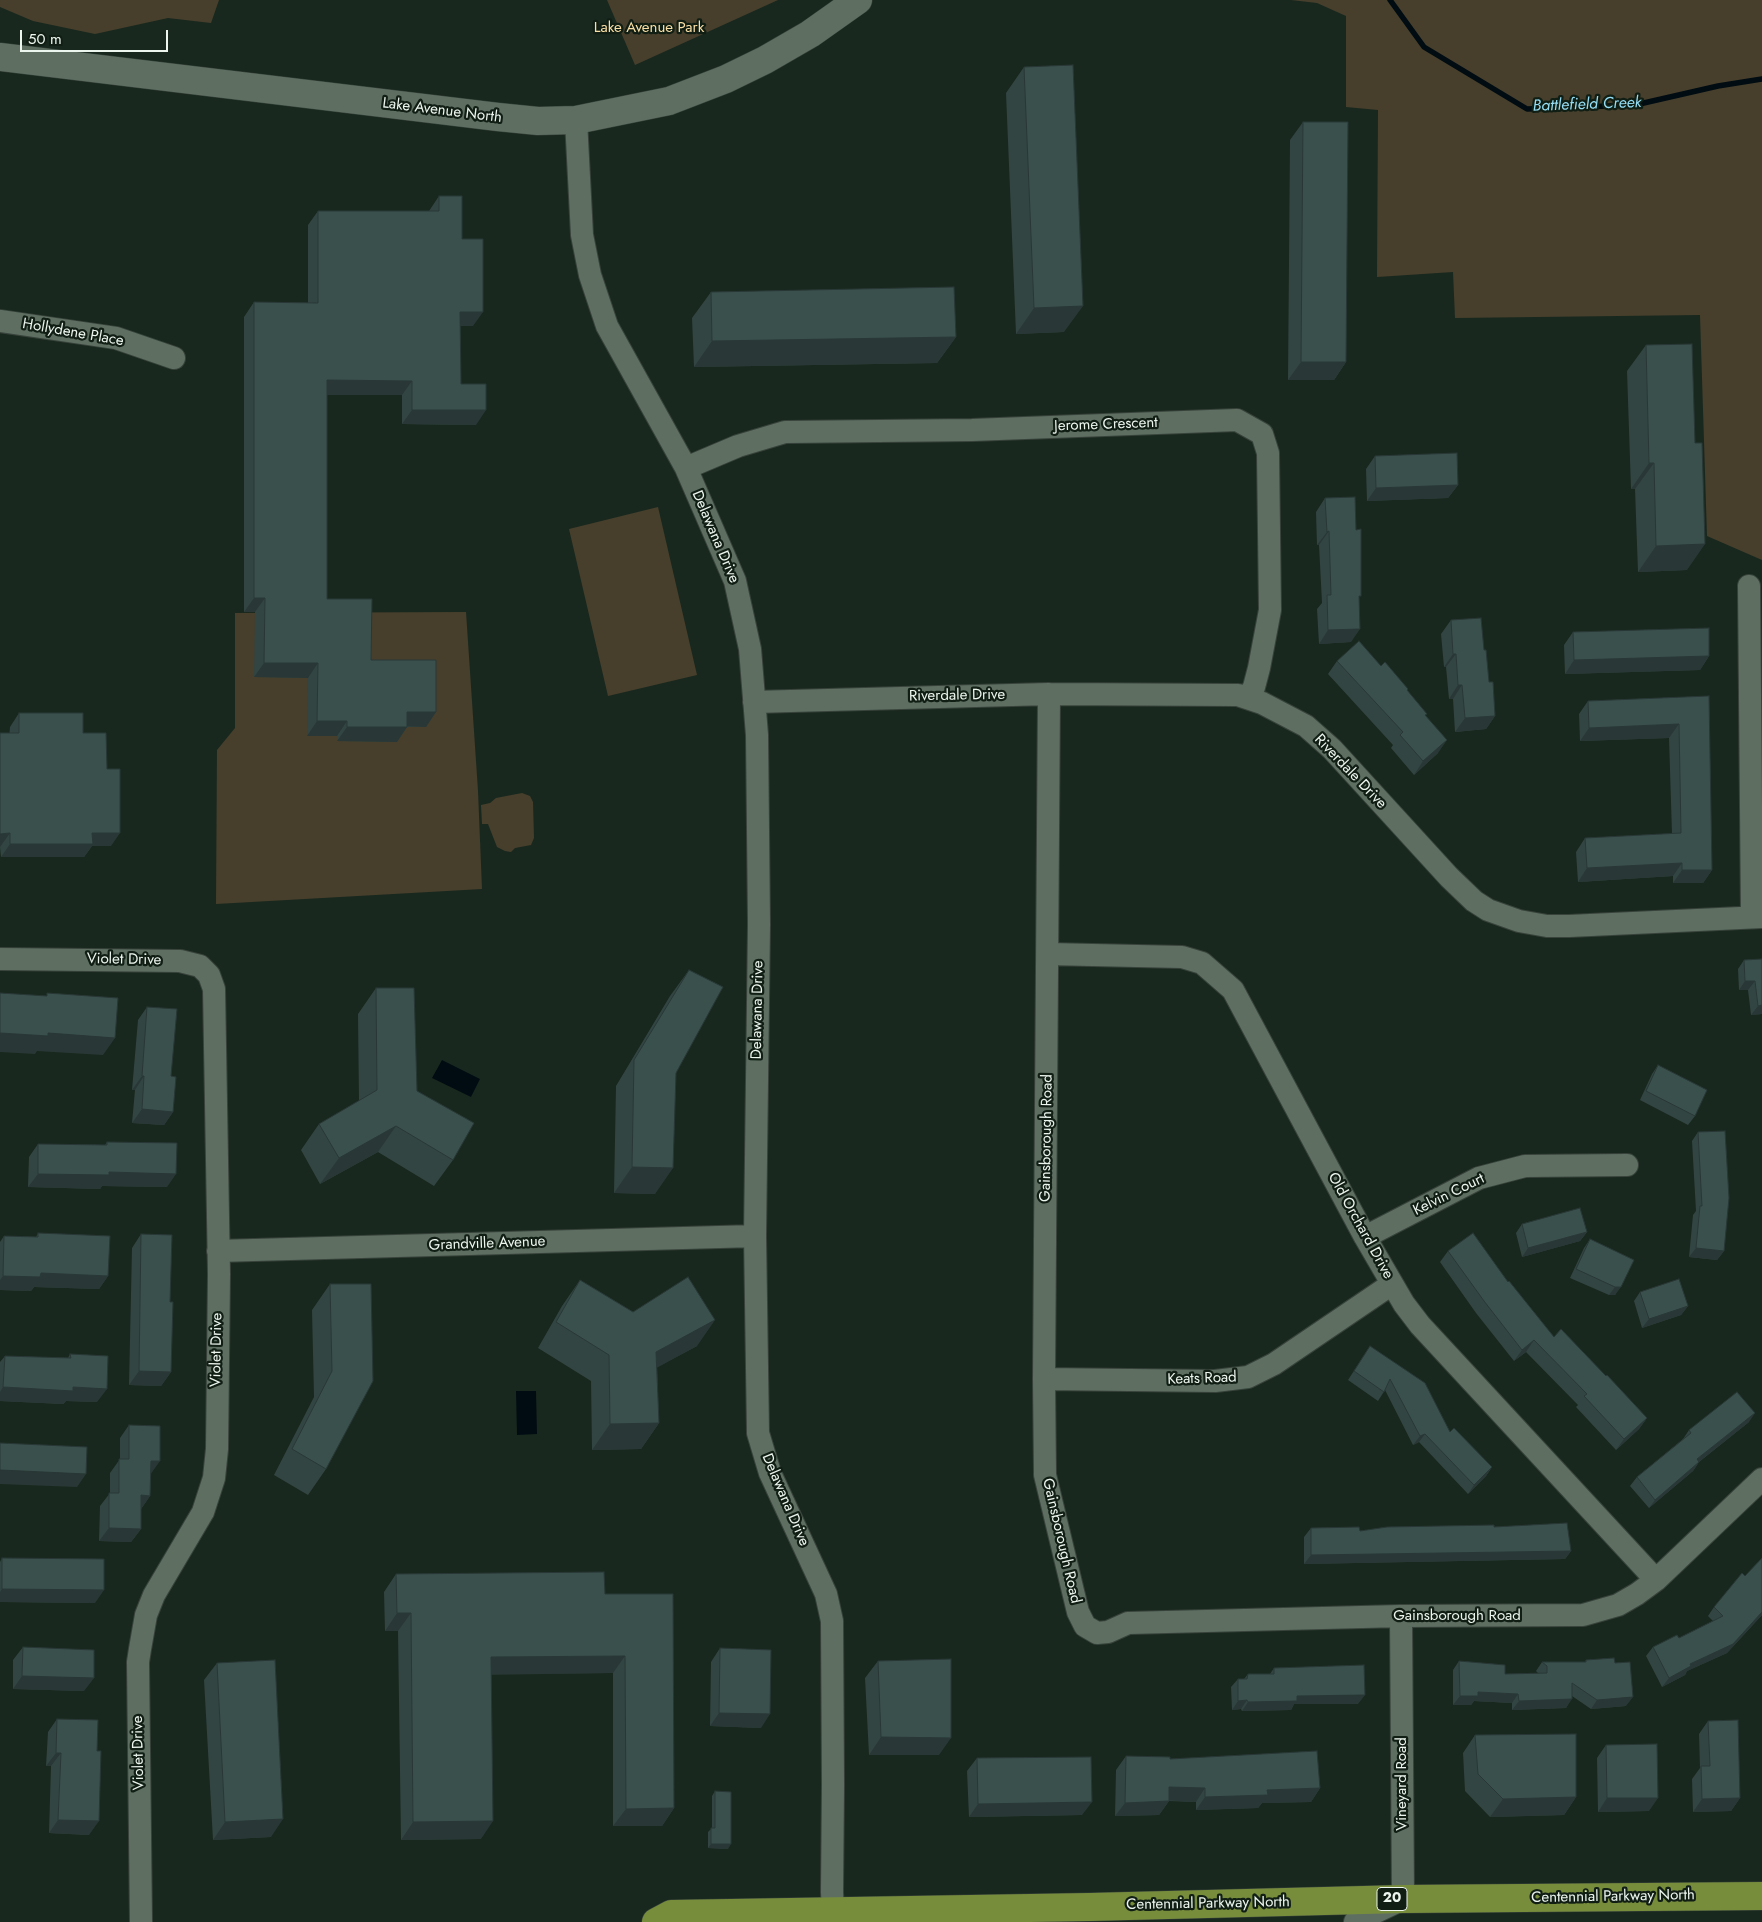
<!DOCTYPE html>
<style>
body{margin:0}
#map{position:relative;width:1762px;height:1922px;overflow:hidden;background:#19281e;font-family:Jost,sans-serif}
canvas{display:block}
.scale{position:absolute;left:20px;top:30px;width:148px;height:22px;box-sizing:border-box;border:2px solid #ecf5ee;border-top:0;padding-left:6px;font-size:15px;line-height:18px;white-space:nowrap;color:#ecf5ee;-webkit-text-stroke:4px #101e14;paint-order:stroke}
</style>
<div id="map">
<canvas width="1762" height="1922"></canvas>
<div class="scale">50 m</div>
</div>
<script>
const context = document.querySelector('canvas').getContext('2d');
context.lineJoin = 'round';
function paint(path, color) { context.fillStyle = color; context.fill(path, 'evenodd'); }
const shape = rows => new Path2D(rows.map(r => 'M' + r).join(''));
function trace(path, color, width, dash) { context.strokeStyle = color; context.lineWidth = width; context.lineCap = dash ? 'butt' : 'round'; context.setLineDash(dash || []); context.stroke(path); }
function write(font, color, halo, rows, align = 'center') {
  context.font = font + ' Jost,sans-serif'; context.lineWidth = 4.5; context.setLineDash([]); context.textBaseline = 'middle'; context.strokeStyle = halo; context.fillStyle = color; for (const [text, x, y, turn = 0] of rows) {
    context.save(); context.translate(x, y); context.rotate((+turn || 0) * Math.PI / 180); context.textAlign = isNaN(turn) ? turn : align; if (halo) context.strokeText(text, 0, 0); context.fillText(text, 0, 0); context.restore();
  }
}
const green = shape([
 [0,0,219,0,211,23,168,18,95,34,33,21,0,7],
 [607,0,778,0,635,65],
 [1291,0,1762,0,1762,560,1707,536,1700,315,1455,318,1453,272,1377,277,1378,110,1346,107,1346,16,1317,3],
 [658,507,697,675,608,696,569,529],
 [466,612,478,791,482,889,216,904,217,750,235,728,235,613],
 [522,793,530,796,533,802,534,838,531,845,515,848,511,852,505,851,497,847,488,824,482,824,481,805,490,803,496,798]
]);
const water = shape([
 [442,1060,480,1079,471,1097,432,1078],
 [516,1391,536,1391,537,1434,517,1435]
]);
const stream = shape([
 [1390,0,1424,47,1527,109,1635,105,1718,86,1762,79]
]);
const street = shape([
 [576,120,582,235,590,275,607,326,686,468,735,581,750,649,757,735,759,924,755,1236,758,1433,770,1473,826,1594,832,1621,833,1785,832,1892,833,1912],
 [0,321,116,338,174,358],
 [686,468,738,446,785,432,972,430,1237,420,1262,434,1268,453,1270,610,1259,668,1254,687,1248,698],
 [1749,586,1752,917],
 [1049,694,1044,1379,1045,1475,1078,1612,1085,1626,1097,1633,1108,1632,1128,1623,1401,1616,1583,1615,1618,1605,1637,1594,1656,1580,1762,1479],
 [754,702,1049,694,1238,695,1262,703,1306,726,1332,749,1449,877,1474,901,1488,910,1519,921,1547,926,1569,926,1762,917],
 [1048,954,1182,957,1202,963,1233,990,1365,1237,1404,1304,1420,1325,1656,1580],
 [0,959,180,961,200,966,209,975,214,989,219,1274,217,1449,214,1478,203,1512,154,1595,146,1615,140,1649,138,1662,141,1922],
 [1365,1237,1479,1178,1525,1166,1627,1165],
 [218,1251,755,1236],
 [1044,1379,1215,1381,1248,1377,1274,1364,1392,1284],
 [1355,1922,1403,1899,1401,1616]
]);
const secondary = shape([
 [0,57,498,117,538,121,576,120,669,101,726,79,765,60,810,34,858,0]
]);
const primary = shape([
 [656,1922,671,1914,1090,1907,1403,1899,1762,1896]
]);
const wall = shape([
 [1024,67,1064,332,1016,334,1006,93],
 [1303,122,1346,362,1334,380,1288,380,1290,140],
 [439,196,462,239,473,326,460,326,461,384,476,425,402,424,402,395,327,395,327,599,371,660,436,712,426,727,407,727,397,742,337,741,337,736,307,736,308,678,254,677,255,612,244,612,244,317,254,302,308,303,308,225,318,211,429,211],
 [711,292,956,337,937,363,694,367,692,318],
 [1646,345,1687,570,1638,572,1635,489,1631,489,1627,371],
 [1375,456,1458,485,1448,498,1367,501,1366,469],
 [1325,498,1359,600,1351,642,1319,644,1317,609,1322,603,1319,545,1317,545,1316,512],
 [1451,620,1484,650,1489,682,1495,716,1486,729,1455,732,1453,699,1449,699,1446,667,1444,667,1441,634],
 [1573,632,1709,656,1700,670,1565,674,1564,645],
 [1337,661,1381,666,1407,691,1426,716,1438,753,1414,775,1391,748,1393,745,1328,674],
 [1709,696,1712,870,1703,883,1673,883,1673,876,1578,882,1576,852,1585,838,1672,834,1669,738,1580,741,1579,714,1588,701],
 [19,713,83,733,107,769,111,846,92,846,84,857,1,857,0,847,10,727],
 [1762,959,1762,1014,1751,1015,1748,990,1739,990,1738,969,1744,960],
 [689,970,676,1073,655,1194,614,1193,616,1086,670,996],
 [376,988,417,1091,453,1160,434,1186,378,1152,320,1184,301,1150,319,1124,359,1101,358,1014],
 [147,1007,171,1076,173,1112,164,1125,132,1123,135,1090,132,1090,138,1020],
 [1658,1065,1695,1116,1688,1125,1640,1100,1652,1074],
 [1698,1132,1724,1251,1717,1260,1689,1257,1693,1215,1696,1211,1692,1141],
 [107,1142,167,1187,102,1186,100,1189,28,1187,29,1157,38,1144,105,1145],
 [1522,1224,1587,1232,1580,1241,1522,1257,1516,1233],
 [38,1233,108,1276,99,1289,34,1287,31,1291,0,1290,0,1242,4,1236,36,1237],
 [141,1234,170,1302,171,1372,161,1386,129,1385,132,1248],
 [1590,1239,1634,1260,1615,1295,1609,1295,1570,1278,1584,1248],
 [1448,1251,1508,1282,1554,1337,1647,1418,1639,1429,1616,1450,1576,1407,1578,1405,1526,1352,1514,1361,1476,1313,1440,1262],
 [580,1280,633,1312,697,1346,657,1367,659,1423,641,1449,592,1450,591,1381,538,1348,562,1306],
 [330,1284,371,1284,326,1469,308,1495,274,1475,314,1397,312,1310],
 [1640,1292,1688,1306,1681,1315,1642,1328,1634,1301],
 [1370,1346,1450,1432,1492,1467,1486,1476,1468,1494,1419,1442,1413,1445,1385,1390,1378,1401,1348,1380],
 [70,1354,97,1402,66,1401,63,1404,0,1401,0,1362,5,1356,68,1358],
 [1749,1422,1699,1462,1693,1471,1649,1508,1630,1486,1637,1477,1683,1439,1689,1430],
 [129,1425,151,1474,150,1496,141,1509,141,1529,131,1542,99,1541,100,1506,110,1493,110,1473,120,1459,120,1438],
 [1494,1527,1571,1551,1565,1559,1304,1564,1304,1537,1311,1528,1360,1531],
 [2,1558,95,1603,0,1602,0,1562],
 [1762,1558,1762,1615,1727,1653,1687,1671,1685,1675,1662,1687,1646,1656,1653,1647,1679,1638,1713,1621,1708,1616,1714,1607,1745,1576],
 [396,1574,605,1594,674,1808,662,1826,613,1826,613,1673,491,1674,481,1839,401,1840,398,1631,385,1631,384,1592],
 [23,1647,84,1691,13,1689,13,1660],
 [720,1648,761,1728,710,1726,711,1662],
 [1586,1660,1626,1706,1591,1709,1572,1696,1566,1708,1512,1710,1512,1703,1474,1701,1471,1705,1453,1705,1453,1670,1459,1661,1505,1674,1539,1674,1536,1671,1542,1662,1585,1662],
 [878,1661,939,1755,869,1755,865,1678],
 [217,1663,271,1837,213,1840,204,1680],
 [1274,1668,1358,1704,1294,1704,1291,1710,1242,1711,1241,1709,1232,1710,1231,1687,1238,1679,1244,1679,1248,1674,1270,1674],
 [57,1719,89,1835,49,1833,51,1766,46,1766,48,1732],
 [1708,1721,1740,1798,1731,1811,1693,1812,1692,1779,1700,1768,1699,1734],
 [1475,1735,1576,1797,1564,1815,1490,1817,1465,1791,1463,1753],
 [1606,1745,1649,1811,1598,1812,1597,1758],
 [1126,1756,1170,1759,1320,1788,1311,1802,1262,1803,1258,1808,1196,1810,1196,1802,1169,1801,1159,1815,1115,1816,1116,1770],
 [977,1758,1082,1815,969,1817,967,1771],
 [715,1791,728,1849,708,1848,708,1832,712,1828,712,1796]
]);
const shadedWall = shape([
 [1083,306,1064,332,1016,334,1034,308],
 [460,312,483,312,473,326,450,326],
 [956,337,937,363,694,367,712,341],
 [1301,362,1346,362,1334,380,1288,380],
 [327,380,412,381,402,395,317,395],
 [412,410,486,410,476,425,402,424],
 [1649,463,1654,463,1635,489,1631,489],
 [1458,485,1448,498,1367,501,1376,488],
 [1329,531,1319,545,1317,545,1327,532],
 [1705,544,1687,570,1638,572,1656,546],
 [254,598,265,598,255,612,244,612],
 [1360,629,1351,642,1319,644,1328,630],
 [1453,654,1456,654,1446,667,1444,667],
 [1709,656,1700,670,1565,674,1574,660],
 [264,663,318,663,308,678,254,677],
 [1458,685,1462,685,1453,699,1449,699],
 [407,712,436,712,426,727,397,726],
 [1495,716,1486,729,1455,732,1465,718],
 [317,721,347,721,337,736,307,736],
 [1679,724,1669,738,1580,741,1589,728],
 [347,727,407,727,397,742,337,741],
 [1447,740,1438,753,1414,775,1423,761],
 [10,833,0,847,0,834],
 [92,833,120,833,111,846,92,846,84,857,1,857,10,844],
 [1682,863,1673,876,1578,882,1587,868],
 [1682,870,1712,870,1703,883,1673,883],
 [1745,981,1755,981,1748,990,1739,990],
 [1762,1005,1762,1014,1751,1015,1758,1006],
 [0,1033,48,1033,115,1038,103,1055,37,1051,35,1054,0,1052],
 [142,1076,144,1076,135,1090,132,1090],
 [142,1109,173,1112,164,1125,132,1123],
 [396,1126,378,1152,320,1184,339,1158],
 [632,1167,673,1168,655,1194,614,1193],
 [109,1172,176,1174,167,1187,102,1186,100,1189,28,1187,38,1174],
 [1587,1232,1580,1241,1522,1257,1528,1248],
 [1696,1248,1724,1251,1717,1260,1689,1257],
 [41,1273,108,1276,99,1289,34,1287,31,1291,0,1290,0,1280,3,1276],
 [1615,1287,1621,1287,1615,1295,1609,1295],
 [1688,1306,1681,1315,1642,1328,1649,1319],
 [715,1320,697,1346,638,1378,656,1352],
 [1534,1340,1526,1352,1514,1361,1522,1350],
 [139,1371,171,1372,161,1386,129,1385],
 [3,1387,73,1387,107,1389,97,1402,66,1401,63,1404,0,1401,0,1392],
 [1755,1413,1749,1422,1691,1468,1697,1459],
 [1647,1418,1639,1429,1616,1450,1624,1439],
 [659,1423,641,1449,592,1450,610,1424],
 [1425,1434,1419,1442,1413,1445,1420,1436],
 [151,1461,160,1461,150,1475],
 [1699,1462,1693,1471,1649,1508,1655,1500],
 [1492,1467,1486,1476,1468,1494,1474,1485],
 [0,1470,86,1474,77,1487,0,1484],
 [141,1495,150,1496,141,1509],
 [109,1528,141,1529,131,1542,99,1541],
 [1571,1551,1565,1559,1304,1564,1311,1555],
 [2,1589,104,1590,95,1603,0,1602,0,1592],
 [1762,1612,1762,1615,1727,1653,1687,1671,1685,1675,1662,1687,1669,1678,1690,1664],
 [397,1613,411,1613,398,1631,385,1631],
 [625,1656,613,1673,479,1675,491,1657],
 [22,1676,94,1678,84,1691,13,1689],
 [1478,1692,1518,1694,1512,1703,1474,1701,1471,1705,1453,1705,1460,1696],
 [1365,1695,1358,1704,1294,1704,1291,1710,1242,1711,1248,1702,1297,1696],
 [1633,1697,1626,1706,1591,1709,1597,1700],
 [1572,1699,1566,1708,1512,1710,1519,1701],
 [1247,1700,1241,1709,1232,1710,1238,1701],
 [719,1713,770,1714,761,1728,710,1726],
 [881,1737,951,1738,939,1755,869,1755],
 [56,1753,61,1753,51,1766,46,1766],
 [1169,1787,1205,1788,1196,1802,1160,1800],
 [1320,1788,1311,1802,1262,1803,1258,1808,1196,1810,1205,1797,1267,1790],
 [1576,1797,1564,1815,1490,1817,1503,1799],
 [1607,1798,1658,1798,1649,1811,1598,1812],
 [1740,1798,1731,1811,1693,1812,1702,1799],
 [1169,1801,1159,1815,1115,1816,1125,1803],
 [1092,1802,1082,1815,969,1817,978,1804],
 [674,1808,662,1826,613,1826,626,1809],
 [283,1819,271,1837,213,1840,225,1822],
 [58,1820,99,1821,89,1835,49,1833],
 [493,1821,481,1839,401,1840,413,1822],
 [711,1844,731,1844,728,1849,708,1848]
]);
const building = shape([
 [1073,65,1083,306,1034,308,1024,67,1073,65],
 [1303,122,1348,122,1346,362,1301,362,1303,122],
 [439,196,462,196,462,239,483,239,483,312,460,312,461,384,486,384,486,410,412,410,412,381,327,380,327,599,372,599,371,660,436,660,436,712,407,712,407,727,347,727,347,721,317,721,318,663,264,663,265,598,254,598,254,302,318,303,318,211,439,211,439,196],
 [954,287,956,337,712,341,711,292,954,287],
 [1692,344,1695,443,1702,443,1705,544,1656,546,1654,463,1649,463,1646,345,1692,344],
 [1457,453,1458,485,1376,488,1375,456,1457,453],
 [1355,497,1356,530,1361,529,1361,596,1359,596,1360,629,1328,630,1327,595,1331,595,1329,531,1327,532,1325,498,1355,497],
 [1481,618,1484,650,1486,650,1489,682,1493,682,1495,716,1465,718,1462,685,1458,685,1456,654,1453,654,1451,620,1481,618],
 [1709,628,1709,656,1574,660,1573,632,1709,628],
 [1359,641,1381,666,1385,662,1408,689,1407,690,1427,714,1425,715,1447,740,1423,761,1400,735,1403,732,1337,661,1359,641],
 [1709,696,1712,870,1682,870,1682,863,1587,868,1585,838,1681,833,1679,724,1589,728,1588,701,1709,696],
 [19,713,83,713,83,733,106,733,107,769,120,769,120,833,92,833,93,844,10,844,10,833,0,834,0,733,19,733,19,713],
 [1762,959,1762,1005,1758,1006,1755,981,1745,981,1744,960,1762,959],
 [689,970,723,987,676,1073,673,1168,632,1167,634,1060,689,970],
 [376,988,414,988,417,1091,474,1123,453,1160,396,1126,339,1158,319,1124,377,1090,376,988],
 [0,993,47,996,47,993,118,998,115,1038,48,1033,48,1036,0,1033,0,993],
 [147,1007,177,1009,171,1076,176,1077,173,1112,142,1109,144,1076,142,1076,147,1007],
 [1658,1065,1707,1090,1695,1116,1646,1091,1658,1065],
 [1725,1131,1729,1198,1724,1251,1696,1248,1700,1206,1702,1206,1698,1132,1725,1131],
 [107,1142,177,1143,176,1174,109,1172,109,1175,38,1174,38,1144,107,1145,107,1142],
 [1580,1208,1587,1232,1528,1248,1522,1224,1580,1208],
 [38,1233,110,1236,108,1276,41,1273,40,1277,3,1276,4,1236,38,1237,38,1233],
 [1473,1233,1508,1282,1509,1281,1554,1337,1561,1329,1606,1376,1607,1375,1647,1418,1624,1439,1584,1396,1587,1394,1534,1340,1522,1350,1484,1301,1448,1251,1473,1233],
 [141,1234,172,1235,170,1302,173,1302,171,1372,139,1371,141,1234],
 [1590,1239,1634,1260,1621,1287,1615,1287,1576,1269,1590,1239],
 [688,1277,715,1320,656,1352,659,1423,610,1424,609,1355,556,1322,580,1280,633,1312,688,1277],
 [1679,1279,1688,1306,1649,1319,1640,1292,1679,1279],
 [330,1284,371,1284,373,1381,326,1469,292,1449,332,1371,330,1284],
 [1370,1346,1425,1383,1450,1432,1454,1428,1492,1467,1474,1485,1425,1434,1420,1436,1390,1379,1384,1392,1354,1371,1370,1346],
 [70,1354,108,1356,107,1389,73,1387,73,1391,3,1387,5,1356,71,1358,70,1354],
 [1737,1392,1755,1413,1697,1459,1699,1462,1655,1500,1637,1477,1691,1433,1689,1430,1737,1392],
 [129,1425,160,1426,160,1461,151,1461,150,1496,141,1495,141,1529,109,1528,109,1493,119,1493,119,1459,129,1459,129,1425],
 [0,1443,87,1447,86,1474,0,1470,0,1443],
 [1567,1523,1571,1551,1311,1555,1311,1528,1359,1527,1360,1531,1387,1527,1494,1525,1494,1527,1567,1523],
 [2,1558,104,1559,104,1590,2,1589,2,1558],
 [1762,1558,1762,1612,1733,1644,1690,1664,1691,1666,1669,1678,1653,1647,1677,1635,1679,1638,1723,1616,1714,1607,1742,1573,1745,1576,1762,1558],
 [604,1572,605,1594,673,1594,674,1808,626,1809,625,1656,491,1657,493,1821,413,1822,411,1613,397,1613,396,1574,604,1572],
 [23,1647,94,1650,94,1678,22,1676,23,1647],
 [720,1648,771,1650,770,1714,719,1713,720,1648],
 [1614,1658,1615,1663,1630,1662,1633,1697,1597,1700,1572,1683,1572,1699,1519,1701,1518,1694,1478,1692,1478,1696,1460,1696,1459,1661,1505,1665,1505,1674,1547,1673,1547,1666,1542,1662,1586,1662,1586,1660,1614,1658],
 [951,1659,951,1738,881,1737,878,1661,951,1659],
 [275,1660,283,1819,225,1822,217,1663,275,1660],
 [1364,1665,1365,1695,1297,1696,1297,1701,1248,1702,1247,1700,1238,1701,1238,1679,1247,1679,1248,1674,1274,1674,1274,1668,1364,1665],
 [57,1719,98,1720,97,1751,101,1751,99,1821,58,1820,61,1753,56,1753,57,1719],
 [1738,1720,1740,1798,1702,1799,1701,1766,1710,1766,1708,1721,1738,1720],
 [1576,1734,1576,1797,1503,1799,1478,1774,1475,1735,1576,1734],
 [1657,1744,1658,1798,1607,1798,1606,1745,1657,1744],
 [1317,1751,1320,1788,1267,1790,1268,1795,1205,1797,1205,1788,1169,1787,1169,1801,1125,1803,1126,1756,1170,1757,1170,1759,1317,1751],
 [1091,1757,1092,1802,978,1804,977,1758,1091,1757],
 [715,1791,731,1792,731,1844,711,1844,711,1828,715,1828,715,1791]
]);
const shields = [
 [1392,1899,30]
];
const shieldNames = [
 ["20",1392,1899]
];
const parkNames = [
 ["Lake Avenue Park",649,28]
];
const streetNames = [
 ["Lake Avenue North",442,111,7],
 ["Hollydene Place",73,333,10],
 ["Jerome Crescent",1106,425,-2],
 ["Delawana Drive",715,537,67],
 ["Riverdale Drive",957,696,-1],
 ["Riverdale Drive",1350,772,46],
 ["Violet Drive",124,960,1],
 ["Delawana Drive",758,1010,-89],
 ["Gainsborough Road",1047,1138,-89],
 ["Kelvin Court",1449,1195,-26],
 ["Old Orchard Drive",1360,1226,61],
 ["Grandville Avenue",487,1244,-2],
 ["Violet Drive",217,1350,-89],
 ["Keats Road",1202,1379,-2],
 ["Delawana Drive",785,1500,67],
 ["Gainsborough Road",1061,1541,77],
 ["Gainsborough Road",1457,1616],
 ["Violet Drive",139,1753,-91],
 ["Vineyard Road",1402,1784,-90],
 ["Centennial Parkway North",1613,1897,-1],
 ["Centennial Parkway North",1208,1904,-1]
];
const waterNames = [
 ["Battlefield Creek",1587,105,-2]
];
paint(green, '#473f2c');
paint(water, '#000c12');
trace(stream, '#000c12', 5.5);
trace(street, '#37433b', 24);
trace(secondary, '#37433b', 29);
trace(primary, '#37433b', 29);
trace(street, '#5e6f62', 22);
trace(secondary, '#5e6f62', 28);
trace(primary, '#788d3c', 28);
paint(wall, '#324542');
paint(shadedWall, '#293836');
paint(building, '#3a504d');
trace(building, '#293836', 1);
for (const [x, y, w] of shields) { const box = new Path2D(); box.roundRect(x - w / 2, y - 11.5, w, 23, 4); context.fillStyle = '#101e14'; context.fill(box); trace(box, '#ecf5ee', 1); }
write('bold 14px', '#ecf5ee', null, shieldNames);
write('15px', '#f9dfa6', '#101e14', parkNames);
write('15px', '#ecf5ee', '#101e14', streetNames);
write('italic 16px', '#94ddf4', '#101e14', waterNames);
</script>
